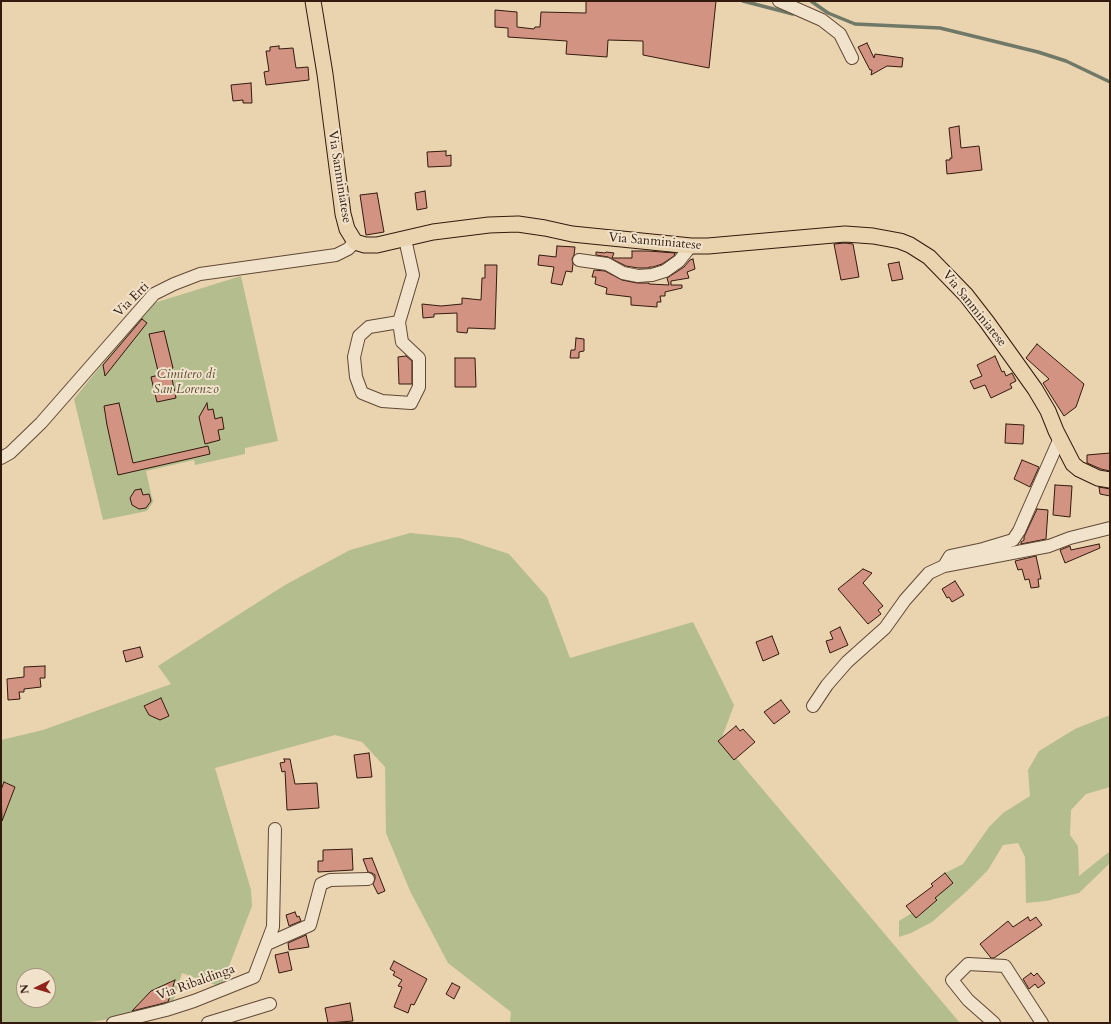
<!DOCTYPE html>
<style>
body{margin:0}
#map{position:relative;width:1111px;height:1024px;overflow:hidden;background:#ead3af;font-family:Cardo,serif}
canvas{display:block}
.frame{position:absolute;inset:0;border:2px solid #321a0d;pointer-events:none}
.north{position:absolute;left:16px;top:968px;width:40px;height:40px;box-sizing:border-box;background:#f1e2cb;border:1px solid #a5927f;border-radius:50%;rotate:265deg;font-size:11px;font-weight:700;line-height:16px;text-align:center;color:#321a0d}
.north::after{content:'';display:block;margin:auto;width:14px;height:18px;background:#8f2418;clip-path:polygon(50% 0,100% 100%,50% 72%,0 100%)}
</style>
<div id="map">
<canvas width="1111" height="1024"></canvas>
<div class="frame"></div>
<div class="north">N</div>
</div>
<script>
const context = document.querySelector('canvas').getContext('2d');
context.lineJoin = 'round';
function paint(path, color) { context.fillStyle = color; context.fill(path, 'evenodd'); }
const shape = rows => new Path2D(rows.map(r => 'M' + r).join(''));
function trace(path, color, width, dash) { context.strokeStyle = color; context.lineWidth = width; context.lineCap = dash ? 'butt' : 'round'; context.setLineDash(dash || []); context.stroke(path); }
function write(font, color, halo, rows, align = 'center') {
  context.font = font + ' Cardo,serif'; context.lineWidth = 4; context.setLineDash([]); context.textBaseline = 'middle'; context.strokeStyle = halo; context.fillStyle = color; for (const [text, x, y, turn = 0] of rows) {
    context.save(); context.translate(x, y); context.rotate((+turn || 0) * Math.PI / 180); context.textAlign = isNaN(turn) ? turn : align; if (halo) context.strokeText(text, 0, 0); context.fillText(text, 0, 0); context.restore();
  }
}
const green = shape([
 [241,276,278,441,245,448,245,454,195,465,194,460,146,471,153,502,147,511,103,520,74,399,151,304],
 [410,533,460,538,509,554,547,597,570,658,693,622,734,705,721,740,960,1023,510,1023,511,1012,448,963,410,891,386,833,385,767,362,742,335,735,215,768,251,890,252,906,221,987,182,973,172,1005,138,1015,83,1023,1,1023,1,740,43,730,171,684,158,666,285,585,350,550],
 [24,976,48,976,48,1000,24,1000],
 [1110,715,1110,787,1086,794,1071,810,1070,835,1078,846,1079,876,1110,851,1110,863,1079,893,1046,901,1026,903,1025,857,1018,843,1003,845,988,870,967,891,932,922,911,933,899,937,899,921,912,913,916,917,937,900,935,898,953,883,945,873,963,864,989,827,1003,813,1030,796,1028,770,1039,751,1075,729]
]);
const stream = shape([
 [743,1,793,14],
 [811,1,828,13,855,24,940,28,1038,52,1066,61,1110,82]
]);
const building = shape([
 [586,1,716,1,709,68,643,55,643,41,608,40,607,57,566,54,567,41,508,37,508,28,495,27,495,10,517,12,517,27,534,29,535,27,540,27,541,12,586,13,586,1],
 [867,43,874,58,875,54,903,58,902,67,887,66,871,75,872,70,870,70,858,47,867,43],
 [279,46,279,49,293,48,296,68,308,67,309,80,266,85,264,72,269,71,266,51,270,51,270,47,279,46],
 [251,83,252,103,243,103,243,100,233,101,231,85,251,83],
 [959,126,961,148,979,146,982,170,947,174,946,160,950,160,950,158,952,158,949,128,959,126],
 [446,151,446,156,451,155,451,166,428,167,427,152,446,151],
 [425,191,427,208,417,210,415,193,425,191],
 [377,193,384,232,366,235,360,195,377,193],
 [845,243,853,244,859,277,841,280,834,244,845,243],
 [557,246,575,247,574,255,572,259,573,264,572,272,566,271,562,285,551,283,554,267,538,265,539,255,556,257,557,246],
 [632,251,648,251,675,253,674,256,662,264,653,267,649,267,649,268,638,268,626,266,608,257,596,255,596,252,605,253,606,252,614,253,612,258,632,258,632,251],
 [693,259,695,269,687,272,689,278,671,281,671,285,682,285,682,288,665,292,665,296,660,296,661,302,657,302,657,307,631,305,631,297,606,294,607,288,595,284,596,277,592,277,594,270,605,271,622,280,637,283,649,283,649,284,669,285,667,278,684,267,690,260,693,259],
 [899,262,903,279,892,281,888,264,899,262],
 [485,265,497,265,495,329,468,328,467,333,457,332,457,313,434,314,434,317,423,318,422,304,441,306,462,304,462,298,481,300,482,278,485,278,485,265],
 [142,319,147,323,105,376,103,365,142,319],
 [164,331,173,368,170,369,176,398,157,402,151,377,159,375,149,334,164,331],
 [576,338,584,339,584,351,579,352,579,358,570,358,571,350,575,350,576,338],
 [1037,344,1084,384,1076,407,1064,416,1043,383,1049,379,1026,358,1037,344],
 [406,356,412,361,412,384,399,384,398,357,406,356],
 [995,356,1002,372,1004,371,1006,376,1012,373,1016,381,1010,384,1012,388,991,398,985,385,974,389,970,381,982,376,977,365,995,356],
 [455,358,475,358,476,387,455,387,455,358],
 [119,403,133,463,208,446,210,454,118,475,107,425,104,406,119,403],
 [207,403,208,410,213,409,215,419,222,417,224,429,218,430,220,440,205,444,199,417,207,403],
 [1006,424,1024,425,1023,444,1005,443,1006,424],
 [1110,453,1110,471,1101,469,1087,463,1087,455,1110,453],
 [1022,460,1039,467,1030,487,1014,479,1022,460],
 [1055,485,1072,486,1070,517,1053,515,1055,485],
 [1099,487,1110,489,1110,496,1100,494,1099,487],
 [141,489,143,495,149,494,151,501,146,508,139,509,132,505,130,498,135,490,141,489],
 [1037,509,1048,510,1046,539,1021,544,1021,542,1024,540,1024,537,1037,509],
 [1099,544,1100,548,1065,563,1060,550,1070,546,1071,550,1099,544],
 [1036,556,1041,579,1038,579,1039,587,1031,588,1029,579,1025,580,1022,569,1018,570,1015,561,1036,556],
 [863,569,872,573,863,583,883,606,878,610,881,614,868,624,838,589,863,569],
 [955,581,964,595,952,602,949,597,947,598,942,589,955,581],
 [840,627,848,645,830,653,826,641,833,639,830,632,840,627],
 [772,636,779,654,763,661,756,642,772,636],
 [140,647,143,657,126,662,123,651,140,647],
 [45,666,45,678,40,678,41,687,24,689,24,692,19,692,20,699,8,700,7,679,24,677,24,667,45,666],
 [161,698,169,716,160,720,149,715,144,706,161,698],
 [781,700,790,712,774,724,764,712,781,700],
 [736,726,740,731,743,729,755,742,734,760,718,741,736,726],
 [369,753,372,777,357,778,354,755,369,753],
 [284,759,290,759,295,784,317,783,319,808,287,810,285,771,282,772,280,763,285,762,284,759],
 [4,782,15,787,2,821,1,790,4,782],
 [352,849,353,870,318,872,318,861,323,861,323,850,352,849],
 [372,858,385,891,378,894,373,884,375,879,375,875,372,873,368,872,363,859,372,858],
 [945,873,953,883,935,898,937,900,916,918,906,906,933,886,931,884,945,873],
 [295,912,297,917,299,916,301,921,289,926,286,915,295,912],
 [1028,917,1030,921,1036,917,1042,925,994,958,991,958,980,944,1008,921,1013,927,1028,917],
 [306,935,309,947,289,950,288,943,306,935],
 [288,952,292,970,279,973,275,955,288,952],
 [394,961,427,979,414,1005,411,1004,408,1013,394,1007,402,987,398,986,402,980,393,975,395,972,390,969,394,961],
 [1031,973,1034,976,1037,973,1045,983,1038,988,1035,984,1029,989,1023,979,1031,973],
 [175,980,168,1002,132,1011,151,991,175,980],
 [452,983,460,987,454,999,446,994,452,983],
 [350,1003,353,1021,328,1023,325,1008,350,1003]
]);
const minor = shape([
 [779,1,822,20,840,34,852,58],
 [579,260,607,264,623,273,638,276,652,275,665,271,679,261,691,246],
 [399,322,369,327,359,336,354,357,356,377,362,393,382,401,411,403,419,387,419,358,402,342,399,322,413,275,405,239],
 [1,458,10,453,41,423,154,294,174,284,200,274,336,255,348,249,355,242],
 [944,566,950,556,983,549,1013,540,1019,531,1060,438],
 [813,706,827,685,847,662,885,628,905,600,929,573,944,566,1049,546,1070,538,1110,528],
 [267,944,310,925,321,884,330,880,368,879],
 [113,1023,166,1010,194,1001,254,977,273,927,275,829],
 [208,1023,270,1004],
 [994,1023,968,1000,952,980,968,964,1005,966,1042,1023]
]);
const major = shape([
 [313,1,325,74,343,214,347,229,355,242,365,245,377,245,433,232,489,225,518,224,545,228,572,234,691,246,708,246,845,234,873,236,900,241,910,245,929,257,966,295,987,322,1035,389,1048,411,1056,431,1073,464,1079,469,1098,478,1110,480]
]);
const streetNames = [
 ["Via Sanminiatese",339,177,81],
 ["Via Sanminiatese",655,242,5],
 ["Via Erti",132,300,-45],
 ["Via Sanminiatese",974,309,51],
 ["Via Ribaldinga",196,983,-20]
];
const parkNames = [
 ["Cimitero di",186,375],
 ["San Lorenzo",186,390]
];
paint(green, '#b3bd8d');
trace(stream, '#707968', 3.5);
paint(building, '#d39383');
trace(building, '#321a0d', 1);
trace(minor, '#604836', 14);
trace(major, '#321a0d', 17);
trace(minor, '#f1e2cb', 12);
trace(major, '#ead3af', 15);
write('13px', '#321a0d', '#f1e2cb', streetNames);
write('italic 13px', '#594b33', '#f1e2cb', parkNames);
</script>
